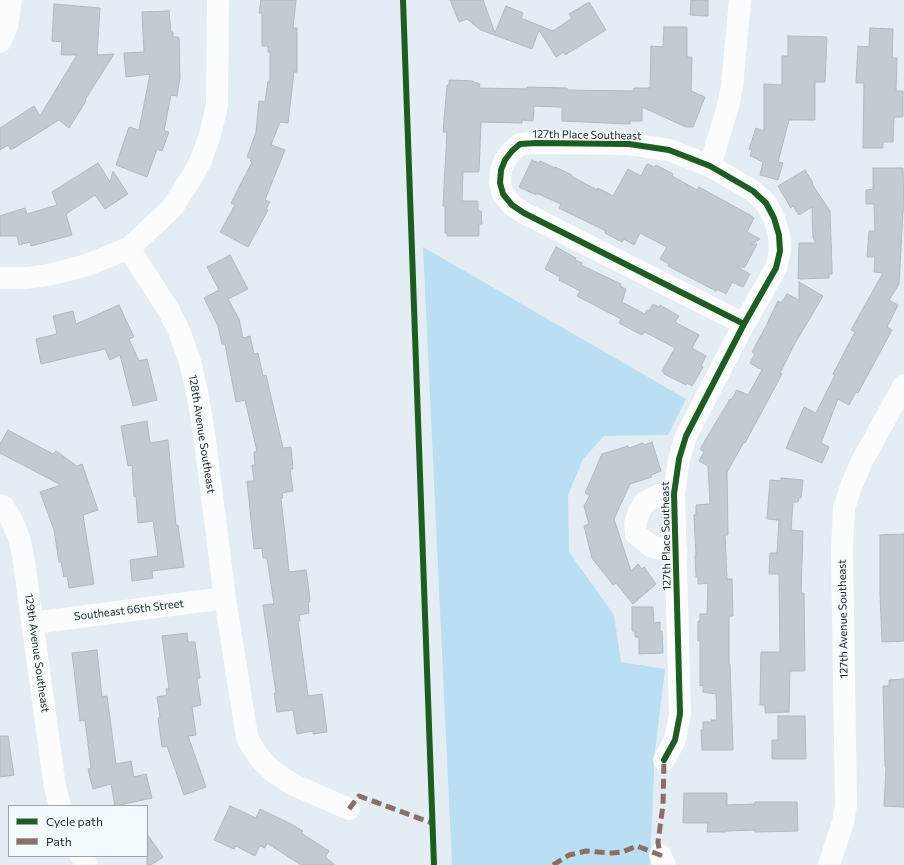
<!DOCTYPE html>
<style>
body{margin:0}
#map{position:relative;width:904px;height:865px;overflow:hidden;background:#e3edf3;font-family:Commissioner,sans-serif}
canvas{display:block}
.legend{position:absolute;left:8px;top:805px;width:140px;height:52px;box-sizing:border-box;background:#f3fbff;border:1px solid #9da4a8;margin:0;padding:5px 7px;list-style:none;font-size:12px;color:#1b2226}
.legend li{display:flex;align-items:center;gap:8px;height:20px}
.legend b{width:20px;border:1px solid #9da4a8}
</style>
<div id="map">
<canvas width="904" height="865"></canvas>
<ul class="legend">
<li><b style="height:5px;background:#1b5e20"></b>Cycle path</li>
<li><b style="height:5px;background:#8d6e63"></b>Path</li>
</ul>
</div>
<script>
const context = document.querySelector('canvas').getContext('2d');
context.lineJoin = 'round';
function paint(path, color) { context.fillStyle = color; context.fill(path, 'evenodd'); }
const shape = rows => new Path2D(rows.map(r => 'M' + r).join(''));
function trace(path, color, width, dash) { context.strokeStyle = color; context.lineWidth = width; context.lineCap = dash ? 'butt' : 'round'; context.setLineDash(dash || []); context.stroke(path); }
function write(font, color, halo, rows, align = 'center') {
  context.font = font + ' Commissioner,sans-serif'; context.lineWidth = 3; context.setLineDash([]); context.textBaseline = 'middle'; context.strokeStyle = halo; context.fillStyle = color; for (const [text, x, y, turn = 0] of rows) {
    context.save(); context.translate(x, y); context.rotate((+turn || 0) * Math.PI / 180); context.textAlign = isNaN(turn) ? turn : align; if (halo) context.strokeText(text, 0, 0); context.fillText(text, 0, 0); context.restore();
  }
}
const green = shape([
 [423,247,686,399,668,435,604,436,583,459,568,495,569,552,614,615,621,662,665,669,655,751,650,865,452,865]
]);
const building = shape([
 [261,0,296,0,293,28,297,28,297,72,294,72,288,123,280,122,271,145,285,150,265,200,270,202,266,209,268,210,248,247,220,232,235,205,231,203,252,162,250,161,252,159,247,157,256,132,259,101,265,102,268,81,270,81,270,52,268,52,268,46,262,46,262,13,259,13,261,0],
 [450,0,483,0,495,33,506,6,523,13,521,18,553,31,572,18,569,14,589,2,606,30,565,55,564,52,556,57,539,30,532,49,481,30,467,19,459,22,450,0],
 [691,0,708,0,708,16,690,15,691,0],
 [54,4,100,8,97,55,114,54,85,100,86,101,69,128,59,120,11,150,8,145,0,150,0,128,34,106,40,116,77,55,61,55,62,42,52,41,54,4],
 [169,11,171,32,173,32,173,37,179,37,180,77,177,96,171,95,164,131,169,132,162,151,157,149,147,177,116,165,129,127,139,130,150,74,126,77,124,53,144,52,142,12,169,11],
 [664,27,687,27,687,57,692,57,691,91,705,97,693,127,686,127,642,107,642,121,630,121,630,124,562,121,562,107,534,106,533,121,522,120,522,123,481,122,479,172,463,172,462,201,478,201,478,211,481,211,482,224,479,224,479,236,447,236,448,234,445,233,445,206,443,206,447,132,443,132,447,85,449,85,449,80,473,81,473,82,478,83,478,84,480,84,479,88,527,89,527,87,567,88,567,90,634,91,634,88,650,88,651,46,663,47,664,27],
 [870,28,893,29,892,58,897,58,896,91,903,91,903,117,894,117,893,142,883,142,883,148,863,148,864,83,856,83,858,46,869,47,870,28],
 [788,36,827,37,825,82,815,82,815,120,789,120,778,162,783,163,778,180,760,175,763,162,758,160,758,159,750,156,752,150,749,149,756,128,764,131,764,84,782,85,782,56,788,56,788,36],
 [532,160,539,163,540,161,555,168,555,167,572,175,571,176,597,190,598,188,613,196,628,169,641,176,647,164,655,167,656,165,673,174,672,176,697,190,699,187,750,215,754,218,747,232,760,239,751,244,757,244,745,267,737,267,750,274,743,287,732,282,726,294,717,289,716,291,668,266,669,264,660,259,667,247,640,233,634,245,624,239,622,242,605,233,606,231,559,208,561,204,536,193,536,195,519,187,532,160],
 [98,163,110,182,113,171,128,194,105,209,95,195,66,214,72,235,31,246,30,242,19,245,17,236,0,236,0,216,25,208,27,214,57,205,52,192,98,163],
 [873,168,903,168,904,211,903,211,899,284,889,300,898,305,887,327,892,330,858,393,856,392,849,405,838,399,821,443,829,447,822,463,786,448,804,407,816,413,835,375,833,374,855,332,851,330,883,273,874,272,875,257,867,257,869,231,875,231,874,204,866,204,866,190,873,189,873,168],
 [805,170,813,183,812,184,830,211,832,268,832,274,829,274,829,278,798,279,799,243,816,243,813,238,812,207,799,215,793,206,791,208,778,186,805,170],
 [556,247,576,258,575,260,582,263,581,265,621,284,620,286,626,289,622,302,645,314,647,310,649,311,653,304,659,307,660,305,679,316,675,322,699,335,692,348,706,356,701,366,703,367,692,386,687,383,686,385,664,374,664,372,662,371,675,348,645,332,642,335,619,323,621,319,577,296,580,291,559,280,560,277,545,269,556,247],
 [230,255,248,289,228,299,239,319,243,338,250,336,254,354,258,353,263,376,266,375,283,448,291,447,293,469,290,469,293,491,282,493,283,498,281,498,289,572,306,570,309,591,310,602,308,602,309,613,299,615,300,621,298,621,308,696,322,694,327,732,313,734,313,731,297,734,293,710,277,712,274,693,276,693,263,605,274,604,267,558,263,558,262,548,254,549,247,481,254,481,252,465,255,465,254,452,257,451,245,400,236,402,225,344,222,344,218,326,204,298,219,290,207,267,230,255],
 [799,282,823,296,794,345,780,373,782,374,745,443,744,442,727,472,728,535,725,535,727,579,732,579,733,616,729,616,729,664,730,664,733,750,702,750,701,730,703,730,703,722,712,722,711,720,717,720,716,694,703,692,703,685,700,686,700,641,698,641,698,621,700,621,700,614,707,614,708,583,698,584,698,577,696,577,695,556,696,556,694,515,696,515,696,505,710,504,708,466,699,461,704,452,700,449,730,399,731,400,737,390,748,395,762,370,750,363,755,354,752,352,765,328,778,301,781,303,787,294,799,300,799,282],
 [119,305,134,337,129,339,139,361,147,359,157,400,133,406,120,355,110,360,105,349,41,364,36,339,57,334,53,316,73,311,76,324,119,305],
 [147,421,150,443,168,440,176,525,178,525,184,567,152,571,153,578,132,581,130,560,158,556,153,521,138,523,136,496,134,497,132,465,128,466,121,426,147,421],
 [8,430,53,454,56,451,77,466,82,464,98,510,83,515,94,584,69,588,67,576,64,577,61,562,59,562,54,530,40,492,61,485,0,453,0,444,8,430],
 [652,442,661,471,651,475,652,477,630,484,614,519,631,571,638,564,642,569,644,567,656,584,633,604,616,583,613,585,592,558,584,526,589,524,584,506,590,495,585,493,602,454,628,446,629,448,643,443,644,445,652,442],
 [781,478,803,480,801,498,799,498,798,502,793,502,791,530,803,531,801,593,804,593,805,671,790,671,789,712,765,713,765,705,760,705,761,652,780,652,779,574,769,574,770,553,777,553,779,520,767,519,770,480,781,481,781,478],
 [904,534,904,641,882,642,880,593,880,535,904,534],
 [632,607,653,607,654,623,660,622,660,631,662,631,663,653,639,654,639,637,635,637,635,631,632,631,632,607],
 [187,633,188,642,195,642,200,678,197,678,201,705,192,707,196,735,188,736,206,787,184,795,167,746,162,747,158,718,160,717,157,697,167,695,166,689,169,689,162,636,187,633],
 [97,650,102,697,107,696,116,764,131,761,134,777,146,774,152,798,115,806,111,784,93,789,88,769,91,768,85,720,80,721,72,653,97,650],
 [904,679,904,807,884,806,886,767,885,767,883,686,889,686,889,680,904,679],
 [778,716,805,716,806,759,772,759,772,740,778,740,778,716],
 [0,736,8,736,14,775,0,777,0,736],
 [684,793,727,793,727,805,755,804,755,802,797,802,798,831,755,832,755,830,726,831,726,832,707,832,708,823,683,823,684,793],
 [230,806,256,818,260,809,291,824,303,831,301,833,329,851,325,857,335,865,301,865,267,843,265,848,260,846,255,856,236,846,234,849,214,840,230,806],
 [147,834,163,857,151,865,147,865,147,834]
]);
const minor = shape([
 [0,42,7,26,11,0],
 [710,166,728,106,732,87,740,0],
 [129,248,169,311,179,331,190,362,198,397,204,433,225,598,247,737,254,750,263,762,275,773,294,785,349,809],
 [0,278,28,278,53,274,87,265,129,248,172,208,190,180,201,160,210,135,217,105,218,0],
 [674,494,659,495,645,502,639,512,635,524,636,534,652,547,676,551],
 [0,505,4,507,12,521,19,538,23,555,55,787,60,806],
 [33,623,225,598],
 [664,760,675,740,680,714,674,494,679,459,686,436,744,324,776,268,780,251,779,235,774,218,766,203,753,191,710,166,669,150,629,144,536,143,520,144,512,151,505,160,501,170,500,183,503,194,512,205,524,213,744,324],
 [660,855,665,865],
 [81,856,87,865],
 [829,865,843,822,846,805,842,551,844,508,852,484,862,461,904,385]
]);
const quiet = shape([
 [349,809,359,796,432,823],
 [553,865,569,855,586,851,612,853,622,852,637,846,660,855,658,842,663,805,664,760]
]);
const cycleway = shape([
 [403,0,434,865],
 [664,760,675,740,680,714,674,494,679,459,686,436,744,324,776,268,780,251,779,235,774,218,766,203,753,191,710,166,669,150,629,144,536,143,520,144,512,151,505,160,501,170,500,183,503,194,512,205,524,213,744,324]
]);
const streetNames = [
 ["127th Place Southeast",587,135,1],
 ["128th Avenue Southeast",202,434,81],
 ["127th Place Southeast",666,536,-91],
 ["Southeast 66th Street",129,610,-7],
 ["127th Avenue Southeast",843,619,-91],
 ["129th Avenue Southeast",37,653,82]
];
paint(green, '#badff2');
paint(building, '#c3cbd0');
trace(building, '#b1b9be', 1);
trace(minor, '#fbfcfd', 22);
trace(quiet, '#8d6e63', 5, [10, 5]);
trace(cycleway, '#1b5e20', 6);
write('11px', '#1b2226', '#f3fbff', streetNames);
</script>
